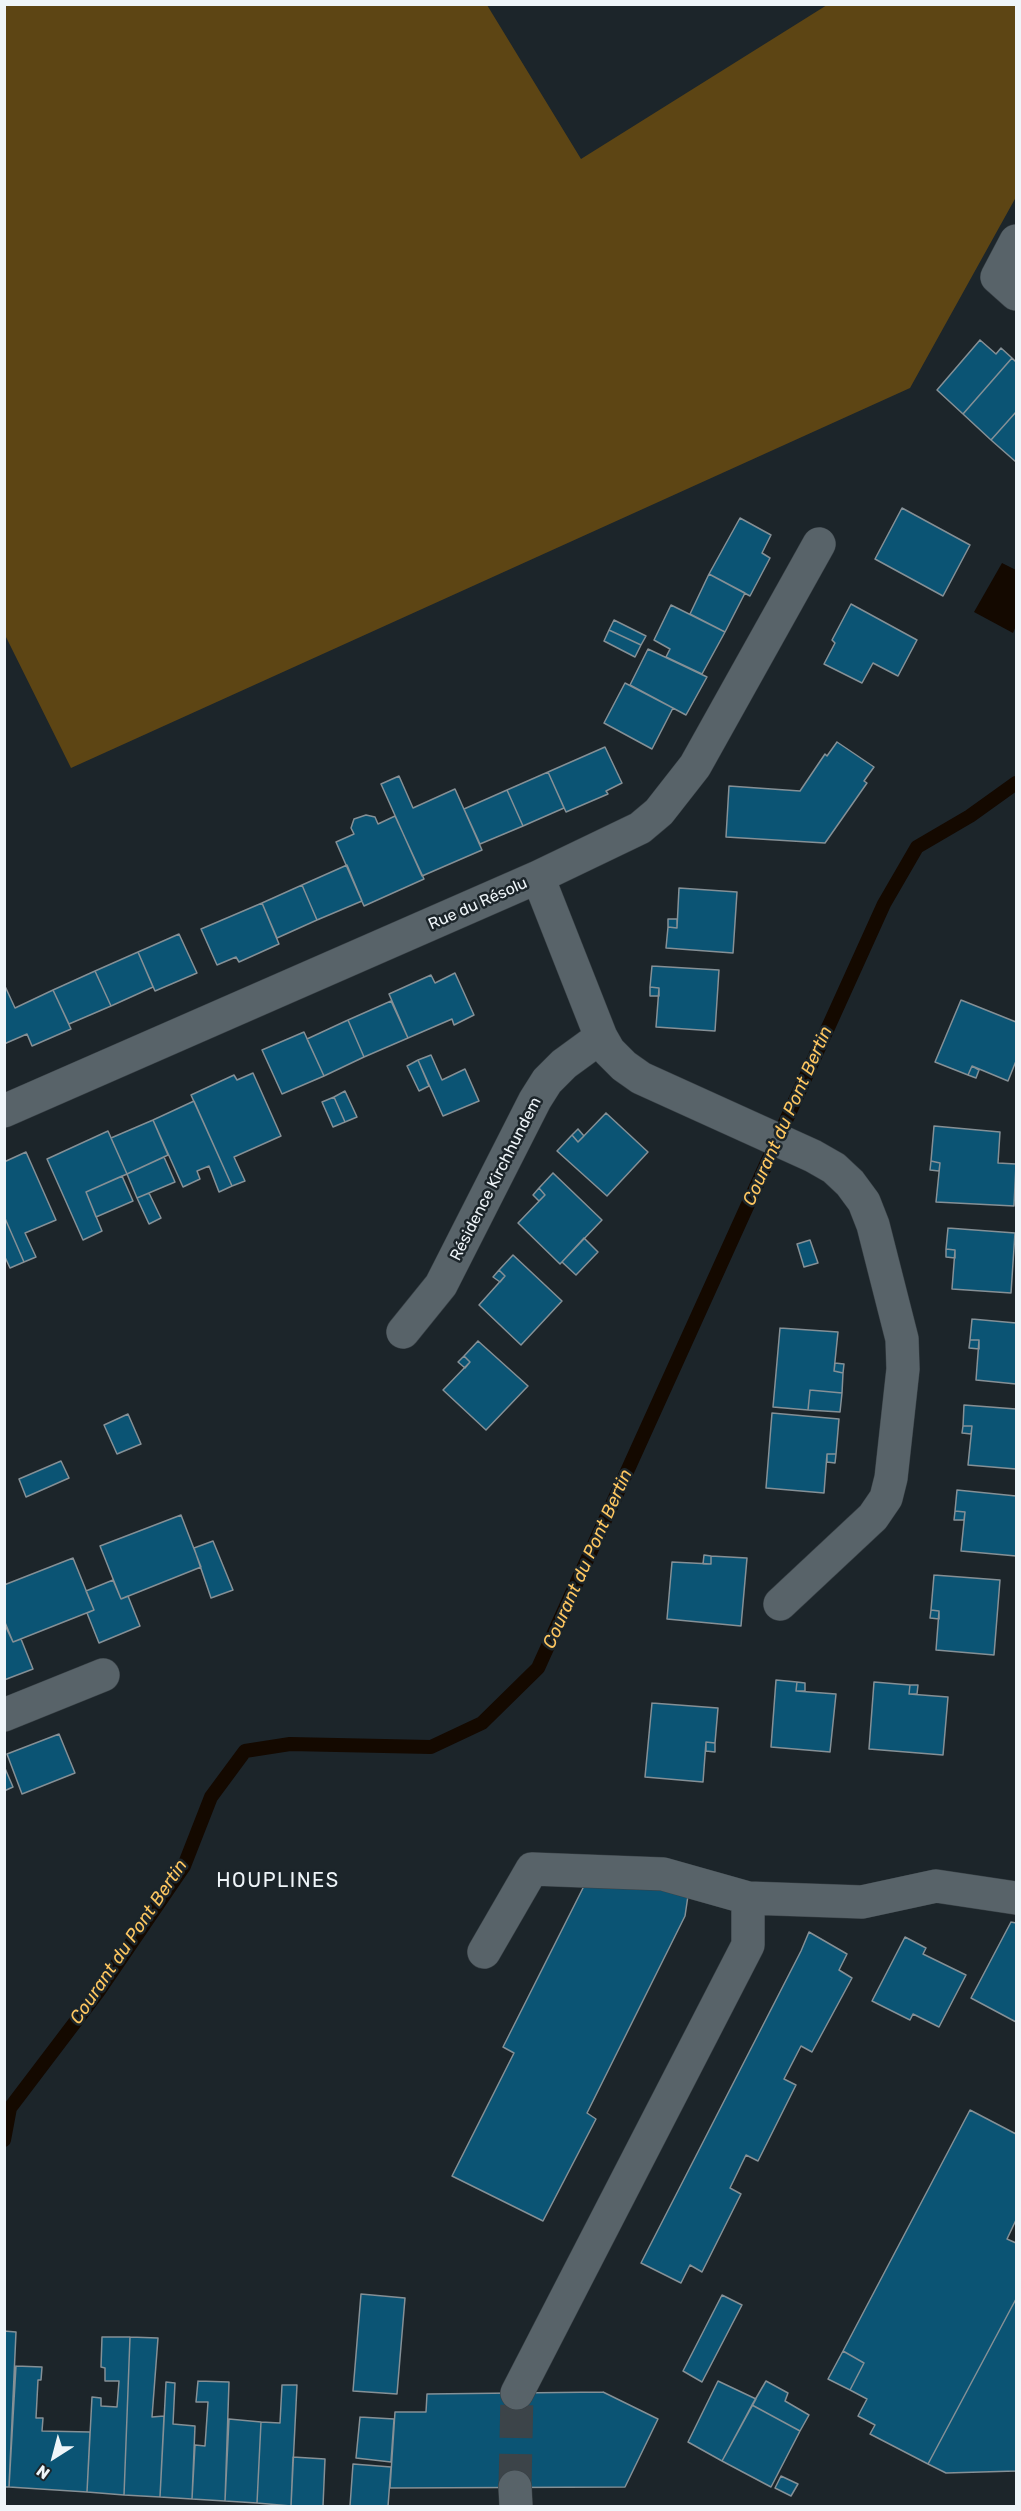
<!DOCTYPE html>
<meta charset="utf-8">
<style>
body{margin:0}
#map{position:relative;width:1021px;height:2511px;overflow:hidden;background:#1c252a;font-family:Rubik,sans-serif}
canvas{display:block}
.frame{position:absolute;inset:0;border:6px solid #eff5f9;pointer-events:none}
.north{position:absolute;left:24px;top:2427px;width:60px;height:60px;-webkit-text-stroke:4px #1c252a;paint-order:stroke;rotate:216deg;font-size:16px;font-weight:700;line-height:24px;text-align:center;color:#eff5f9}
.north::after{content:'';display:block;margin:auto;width:21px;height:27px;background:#eff5f9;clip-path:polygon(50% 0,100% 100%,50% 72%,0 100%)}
</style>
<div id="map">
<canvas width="1021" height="2511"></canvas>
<div class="frame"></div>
<div class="north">N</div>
</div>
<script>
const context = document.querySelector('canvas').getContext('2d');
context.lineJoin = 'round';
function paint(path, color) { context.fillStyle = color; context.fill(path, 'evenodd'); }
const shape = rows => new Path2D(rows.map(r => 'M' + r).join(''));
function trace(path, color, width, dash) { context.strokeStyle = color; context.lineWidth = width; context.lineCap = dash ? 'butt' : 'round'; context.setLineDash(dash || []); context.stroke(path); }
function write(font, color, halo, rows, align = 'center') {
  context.font = font + ' Rubik,sans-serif'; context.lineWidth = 5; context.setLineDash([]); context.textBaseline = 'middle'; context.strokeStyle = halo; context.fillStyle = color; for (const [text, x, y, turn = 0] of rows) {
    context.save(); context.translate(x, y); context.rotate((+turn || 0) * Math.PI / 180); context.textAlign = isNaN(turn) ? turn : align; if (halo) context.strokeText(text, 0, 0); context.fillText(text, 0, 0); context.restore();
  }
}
const green = shape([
 [5,4,487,5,581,159,827,5,1016,5,1016,197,910,388,71,768,5,635]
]);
const water = shape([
 [1002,563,1016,570,1016,626,1013,633,974,612]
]);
const stream = shape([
 [4,2140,10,2108,98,1992,184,1866,211,1797,245,1751,290,1744,431,1747,482,1723,538,1668,884,904,917,847,970,816,1016,783]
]);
const building = shape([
 [980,340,996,354,1001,348,1012,358,963,414,937,390,980,340],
 [1012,358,1016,362,1016,412,991,440,963,414,1012,358],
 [1016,412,1016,462,991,440,1016,412],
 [902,508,970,545,943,596,875,559,902,508],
 [740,518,771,535,762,553,770,558,750,596,709,574,740,518],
 [709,574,745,593,725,632,690,614,709,574],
 [851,604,917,640,898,676,873,663,862,683,824,664,835,643,832,640,851,604],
 [671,605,725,632,702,674,666,657,670,649,654,640,671,605],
 [614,620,646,636,641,645,609,630,614,620],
 [609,630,641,645,635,657,604,641,609,630],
 [648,649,707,677,686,715,630,685,648,649],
 [625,683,673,708,652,749,604,723,625,683],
 [837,742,874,767,864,781,867,783,825,843,726,837,729,786,800,791,825,754,827,756,837,742],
 [605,747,622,783,606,791,608,794,566,812,548,772,605,747],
 [548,772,564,808,523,826,507,790,548,772],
 [399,776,413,808,455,789,482,850,422,876,381,784,399,776],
 [507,790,523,826,480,844,464,809,507,790],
 [366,815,375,817,378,824,395,816,424,879,364,906,336,842,354,834,351,828,354,819,366,815],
 [347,865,362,901,317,920,302,885,347,865],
 [302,885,317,920,277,938,262,903,302,885],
 [679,888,737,892,733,953,666,948,668,927,677,928,679,888],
 [262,903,279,944,239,962,236,957,217,965,201,929,262,903],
 [668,919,677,919,677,928,668,927,668,919],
 [179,934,197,973,155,991,138,952,179,934],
 [138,952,153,987,111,1006,95,971,138,952],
 [652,966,719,970,715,1031,656,1027,659,988,650,987,652,966],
 [95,971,111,1006,69,1024,53,990,95,971],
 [455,973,474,1015,454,1025,452,1019,408,1038,389,994,431,975,435,983,455,973],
 [4,984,15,1008,53,990,71,1029,32,1046,27,1034,4,1044,4,984],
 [650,987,659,988,659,996,650,996,650,987],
 [961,1000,1016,1022,1016,1061,1008,1081,972,1066,968,1075,935,1062,961,1000],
 [391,1001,408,1038,364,1057,348,1020,391,1001],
 [348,1020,364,1057,324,1076,307,1039,348,1020],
 [304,1032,324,1076,282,1094,262,1050,304,1032],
 [431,1055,442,1080,465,1069,479,1101,443,1116,418,1060,431,1055],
 [418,1060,429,1086,419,1091,407,1066,418,1060],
 [972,1066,979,1070,976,1078,968,1075,972,1066],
 [253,1073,281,1136,234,1157,245,1181,232,1186,191,1095,234,1075,237,1080,253,1073],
 [345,1091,357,1117,345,1122,334,1097,345,1091],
 [334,1097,345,1122,333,1127,322,1102,334,1097],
 [194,1101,232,1186,219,1192,209,1166,197,1171,200,1179,183,1187,153,1120,194,1101],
 [606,1113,648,1152,607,1196,557,1151,572,1135,578,1142,606,1113],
 [153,1120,168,1155,127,1174,111,1138,153,1120],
 [934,1126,1000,1132,998,1163,1016,1164,1014,1206,936,1202,940,1163,931,1161,934,1126],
 [578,1129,584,1136,578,1142,572,1135,578,1129],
 [108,1131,127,1174,86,1192,102,1231,83,1240,47,1159,108,1131],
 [26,1152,56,1220,25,1233,36,1257,24,1262,4,1216,4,1162,26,1152],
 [164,1157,175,1182,137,1198,127,1174,164,1157],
 [931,1161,940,1163,939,1171,930,1170,931,1161],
 [553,1173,602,1220,560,1264,518,1223,545,1195,539,1188,553,1173],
 [122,1176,133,1201,96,1217,86,1192,122,1176],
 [539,1188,545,1195,539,1201,533,1195,539,1188],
 [149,1193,161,1218,149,1224,137,1198,149,1193],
 [4,1216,24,1262,10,1268,4,1255,4,1216],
 [948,1228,1015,1233,1011,1293,952,1289,955,1250,946,1249,948,1228],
 [584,1238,598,1252,576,1275,562,1262,584,1238],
 [810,1240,818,1263,804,1267,797,1244,810,1240],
 [946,1249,955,1250,955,1258,946,1257,946,1249],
 [513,1255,562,1301,521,1345,479,1305,505,1276,499,1270,513,1255],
 [499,1270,505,1276,500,1282,493,1277,499,1270],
 [972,1319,1016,1323,1016,1384,976,1380,979,1340,970,1340,972,1319],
 [780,1328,838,1332,834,1371,843,1373,842,1393,810,1390,808,1410,773,1407,780,1328],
 [970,1340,979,1340,979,1349,969,1348,970,1340],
 [478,1341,528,1386,486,1430,443,1390,470,1362,464,1356,478,1341],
 [464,1356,470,1362,465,1368,458,1362,464,1356],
 [835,1363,844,1364,843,1373,834,1371,835,1363],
 [810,1390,842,1393,840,1412,808,1410,810,1390],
 [964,1405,1016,1409,1016,1469,968,1465,972,1426,963,1426,964,1405],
 [772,1413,839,1419,836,1454,827,1454,824,1493,766,1488,772,1413],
 [128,1414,141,1444,117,1454,104,1425,128,1414],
 [963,1426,972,1426,971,1434,962,1433,963,1426],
 [827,1454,836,1454,835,1463,827,1462,827,1454],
 [61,1461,69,1478,26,1497,19,1479,61,1461],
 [957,1490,1016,1496,1016,1556,961,1551,965,1512,955,1511,957,1490],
 [955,1511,965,1512,964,1520,954,1520,955,1511],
 [181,1515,201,1567,121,1599,100,1546,181,1515],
 [213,1541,233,1590,211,1598,194,1548,213,1541],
 [704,1555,711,1556,711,1564,703,1564,704,1555],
 [711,1556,747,1558,741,1626,667,1619,672,1562,711,1564,711,1556],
 [73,1558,94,1610,13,1642,4,1620,4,1585,73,1558],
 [934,1575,1000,1580,994,1655,936,1650,939,1611,931,1610,934,1575],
 [113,1580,121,1599,128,1596,140,1626,99,1643,87,1613,94,1610,86,1591,113,1580],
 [931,1610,939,1611,939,1619,930,1618,931,1610],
 [4,1623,13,1642,21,1639,33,1669,4,1680,4,1623],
 [776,1680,797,1682,796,1691,836,1694,830,1752,771,1747,776,1680],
 [797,1682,805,1683,805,1691,796,1691,797,1682],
 [874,1682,910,1685,909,1694,948,1697,943,1755,869,1749,874,1682],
 [910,1685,918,1685,917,1694,909,1694,910,1685],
 [652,1703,718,1708,715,1743,706,1742,703,1782,645,1777,652,1703],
 [59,1734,75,1773,22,1794,7,1754,59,1734],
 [706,1742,715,1743,715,1752,706,1751,706,1742],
 [4,1766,13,1787,4,1791,4,1766],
 [586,1882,689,1889,685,1916,587,2113,596,2119,543,2221,452,2176,514,2053,503,2047,586,1882],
 [1011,1922,1016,1923,1016,2022,971,1998,1011,1922],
 [809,1932,847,1954,839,1970,852,1978,812,2052,801,2046,784,2079,796,2085,758,2161,746,2155,730,2188,741,2194,702,2272,690,2265,681,2283,641,2263,801,1951,809,1932],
 [905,1937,926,1948,923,1954,966,1975,939,2027,913,2014,910,2020,872,2001,905,1937],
 [970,2110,1016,2134,1016,2220,1007,2239,1016,2243,1016,2299,928,2464,870,2434,875,2425,858,2416,867,2399,850,2390,864,2363,843,2351,970,2110],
 [361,2294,405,2298,397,2394,353,2391,361,2294],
 [722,2295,742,2305,702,2382,683,2371,722,2295],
 [1016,2299,1016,2471,946,2473,928,2464,1016,2299],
 [4,2331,16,2332,9,2487,4,2487,4,2331],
 [102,2337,130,2337,124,2495,87,2492,92,2397,101,2398,101,2406,117,2407,119,2381,105,2381,105,2368,101,2367,102,2337],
 [130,2337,158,2338,152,2417,164,2416,160,2497,124,2495,130,2337],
 [843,2351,864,2363,850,2390,828,2379,843,2351],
 [16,2366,42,2367,41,2380,38,2380,36,2418,43,2418,42,2431,90,2432,87,2492,9,2487,16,2366],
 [198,2381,229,2382,225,2501,192,2499,195,2445,205,2446,208,2402,196,2402,198,2381],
 [718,2381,756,2399,722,2461,688,2442,718,2381],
 [766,2381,788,2393,785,2401,809,2415,800,2431,752,2405,766,2381],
 [166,2382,175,2383,173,2424,195,2426,192,2499,160,2497,166,2382],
 [282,2385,297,2385,291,2506,257,2503,261,2422,280,2423,282,2385],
 [603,2392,658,2419,625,2487,390,2488,395,2412,426,2412,427,2394,603,2392],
 [752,2405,800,2431,771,2487,722,2461,752,2405],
 [360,2417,394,2419,391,2462,356,2458,360,2417],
 [229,2419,261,2422,257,2503,225,2501,229,2419],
 [293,2457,325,2459,323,2506,291,2506,293,2457],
 [353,2464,391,2467,388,2506,350,2506,353,2464],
 [781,2476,798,2484,791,2496,775,2488,781,2476]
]);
const minorTunnel = shape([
 [515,2487,517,2393]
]);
const minor = shape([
 [1016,241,997,277,1016,294],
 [538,877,601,1037,609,1051,624,1066,641,1078,813,1156,834,1168,850,1183,864,1202,873,1225,902,1339,903,1369,891,1478,886,1498,873,1517,780,1604],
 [4,1111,538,877,640,828,659,812,695,766,819,544],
 [403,1332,441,1285,535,1100,547,1081,564,1064,601,1037],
 [4,1715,103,1675],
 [484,1952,532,1869,663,1874,748,1898,862,1902,936,1886,1016,1898],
 [517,2393,748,1945,748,1898],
 [515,2487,516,2506]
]);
const streetNames = [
 ["Rue du Résolu",478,904,-24],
 ["Résidence Kirchhundem",496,1179,-63]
];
const waterNames = [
 ["Courant du Pont Bertin",788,1116,-66],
 ["Courant du Pont Bertin",588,1559,-66],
 ["Courant du Pont Bertin",129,1942,-56]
];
const quarterNames = [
 ["HOUPLINES",278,1881]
];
paint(green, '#5d4514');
paint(water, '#140900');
trace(stream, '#140900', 14);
paint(building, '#0b5474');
trace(building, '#859096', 1.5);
trace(minorTunnel, '#3c4449', 33, [33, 16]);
trace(minor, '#394146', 34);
trace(minor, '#586369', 33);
write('16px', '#eff5f9', '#1c252a', streetNames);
write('italic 18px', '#fec761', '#1c252a', waterNames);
context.letterSpacing = '1.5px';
write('20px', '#eff5f9', '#1c252a', quarterNames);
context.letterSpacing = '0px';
</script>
